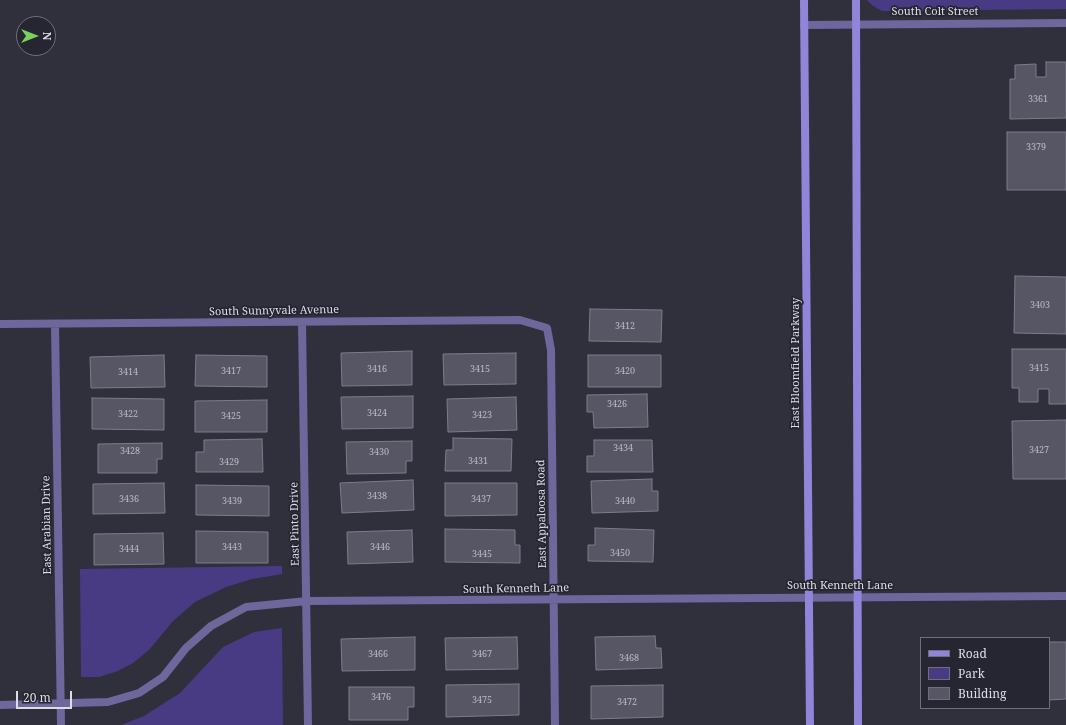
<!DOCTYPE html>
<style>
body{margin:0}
#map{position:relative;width:1066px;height:725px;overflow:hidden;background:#302f3c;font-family:"Noto Serif",serif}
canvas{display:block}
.legend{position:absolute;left:920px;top:637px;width:130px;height:72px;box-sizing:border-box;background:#262532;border:1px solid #6f6e7a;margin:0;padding:5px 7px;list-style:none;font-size:12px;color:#dddce5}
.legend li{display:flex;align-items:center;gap:8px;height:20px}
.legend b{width:20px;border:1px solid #6f6e7a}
.north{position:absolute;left:16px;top:16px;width:40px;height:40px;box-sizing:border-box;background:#262532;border:1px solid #6f6e7a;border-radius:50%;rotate:90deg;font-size:11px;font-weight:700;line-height:16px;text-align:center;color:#dddce5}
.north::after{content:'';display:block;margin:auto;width:14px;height:18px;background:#78d259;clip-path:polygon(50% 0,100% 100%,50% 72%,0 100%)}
.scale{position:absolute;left:16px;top:691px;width:56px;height:18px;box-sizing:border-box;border:2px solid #dddce5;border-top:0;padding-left:5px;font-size:12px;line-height:14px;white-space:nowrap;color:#dddce5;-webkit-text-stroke:3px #262532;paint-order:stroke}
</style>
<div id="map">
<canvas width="1066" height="725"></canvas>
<ul class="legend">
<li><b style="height:5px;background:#9085d9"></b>Road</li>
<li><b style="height:11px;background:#483b84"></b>Park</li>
<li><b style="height:11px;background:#575665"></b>Building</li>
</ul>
<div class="north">N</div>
<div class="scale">20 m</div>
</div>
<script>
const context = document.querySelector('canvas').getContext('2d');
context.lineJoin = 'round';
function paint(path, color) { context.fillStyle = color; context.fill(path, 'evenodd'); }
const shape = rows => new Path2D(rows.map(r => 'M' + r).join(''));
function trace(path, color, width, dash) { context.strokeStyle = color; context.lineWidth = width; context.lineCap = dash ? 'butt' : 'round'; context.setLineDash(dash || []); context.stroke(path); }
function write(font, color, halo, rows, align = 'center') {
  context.font = font + ' "Noto Serif",serif'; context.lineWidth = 3.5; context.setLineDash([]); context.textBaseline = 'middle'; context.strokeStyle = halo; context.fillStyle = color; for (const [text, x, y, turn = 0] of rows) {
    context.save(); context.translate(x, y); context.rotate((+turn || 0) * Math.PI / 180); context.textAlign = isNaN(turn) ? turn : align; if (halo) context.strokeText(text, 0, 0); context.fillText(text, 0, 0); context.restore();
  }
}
const green = shape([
 [867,0,1066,0,1066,9,882,11,873,6],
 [282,566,282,574,252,579,226,587,195,602,173,621,149,650,133,663,118,671,99,677,81,677,80,569],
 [282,628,283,725,121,725,144,716,180,693,223,647,254,632]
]);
const building = shape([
 [1046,62,1066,62,1066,118,1010,119,1010,79,1015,79,1015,65,1036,64,1036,77,1046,77,1046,62],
 [1007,132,1066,132,1066,190,1007,190,1007,132],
 [1015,276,1066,277,1066,334,1014,333,1015,276],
 [590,309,662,310,661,342,589,341,590,309],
 [1012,349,1066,349,1066,404,1049,404,1049,389,1038,389,1038,402,1019,402,1019,388,1012,388,1012,349],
 [412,351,412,385,342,386,341,353,412,351],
 [516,353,516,384,444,385,443,354,516,353],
 [164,355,165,387,91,388,90,357,164,355],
 [196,355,267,356,267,387,195,386,196,355],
 [588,355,661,355,661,387,588,387,588,355],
 [647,394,648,427,594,428,593,412,587,412,587,395,647,394],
 [413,396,413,428,342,429,341,397,413,396],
 [516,397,517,430,448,432,447,399,516,397],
 [92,398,164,399,164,430,92,429,92,398],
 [267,400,267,432,195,432,195,401,267,400],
 [1066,420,1066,479,1013,479,1012,421,1066,420],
 [453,438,512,439,511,471,445,471,446,450,453,450,453,438],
 [262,439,263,472,196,472,196,452,204,452,204,440,262,439],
 [594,440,652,440,653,472,587,472,587,456,594,456,594,440],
 [412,441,412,461,406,461,406,473,347,474,346,442,412,441],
 [162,443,162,459,157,459,157,473,98,473,98,444,162,443],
 [652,479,652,491,658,491,658,511,592,513,591,481,652,479],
 [413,480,414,510,342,513,340,483,413,480],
 [164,483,165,513,93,514,93,484,164,483],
 [445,483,517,483,517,515,445,516,445,483],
 [196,485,269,486,269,516,196,515,196,485],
 [595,528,654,530,653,562,588,561,588,545,595,545,595,528],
 [445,529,515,530,515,545,520,545,520,563,445,562,445,529],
 [412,530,413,562,348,564,347,532,412,530],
 [196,531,268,532,268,563,196,563,196,531],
 [163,533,164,564,94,565,94,534,163,533],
 [655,636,656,648,661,648,662,668,596,670,595,637,655,636],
 [415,637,415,670,342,671,341,639,415,637],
 [517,637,518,669,446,670,445,638,517,637],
 [1049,642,1066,642,1066,699,1049,700,1049,642],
 [519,684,519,715,446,717,446,685,519,684],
 [663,685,663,717,591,719,591,686,663,685],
 [349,687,414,687,414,707,408,707,408,720,349,720,349,687]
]);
const street = shape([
 [804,25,1066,23],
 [302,322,308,725],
 [0,324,520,320,547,328,551,350,555,725],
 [55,324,61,725],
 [0,705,108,702,139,693,163,677,186,648,211,626,246,607,307,601,1066,596]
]);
const secondary = shape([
 [804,0,810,725],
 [856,0,858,725]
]);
const numberNames = [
 ["3361",1038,99],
 ["3379",1036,147],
 ["3403",1040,305],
 ["3412",625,326],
 ["3415",1039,368],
 ["3416",377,369],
 ["3415",480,369],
 ["3417",231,371],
 ["3420",625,371],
 ["3414",128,372],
 ["3426",617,404],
 ["3424",377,413],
 ["3422",128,414],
 ["3423",482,415],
 ["3425",231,416],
 ["3434",623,448],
 ["3427",1039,450],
 ["3428",130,451],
 ["3430",379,452],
 ["3431",478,461],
 ["3429",229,462],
 ["3438",377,496],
 ["3436",129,499],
 ["3437",481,499],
 ["3439",232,501],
 ["3440",625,501],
 ["3443",232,547],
 ["3446",380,547],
 ["3444",129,549],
 ["3450",620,553],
 ["3445",482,554],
 ["3466",378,654],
 ["3467",482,654],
 ["3468",629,658],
 ["3476",381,697],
 ["3475",482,700],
 ["3472",627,702]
];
const streetNames = [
 ["South Colt Street",935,12],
 ["South Sunnyvale Avenue",274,311,-1],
 ["East Bloomfield Parkway",796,363,-90],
 ["East Appaloosa Road",542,514,-91],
 ["East Pinto Drive",295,524,-91],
 ["East Arabian Drive",47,525,-91],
 ["South Kenneth Lane",840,586],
 ["South Kenneth Lane",516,589,-1]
];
paint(green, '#483b84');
paint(building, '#575665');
trace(building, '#7d7c8b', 1);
trace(street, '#6d679c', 8);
trace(secondary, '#9085d9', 8);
write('9px', '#bcbac5', null, numberNames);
write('11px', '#dddce5', '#262532', streetNames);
</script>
